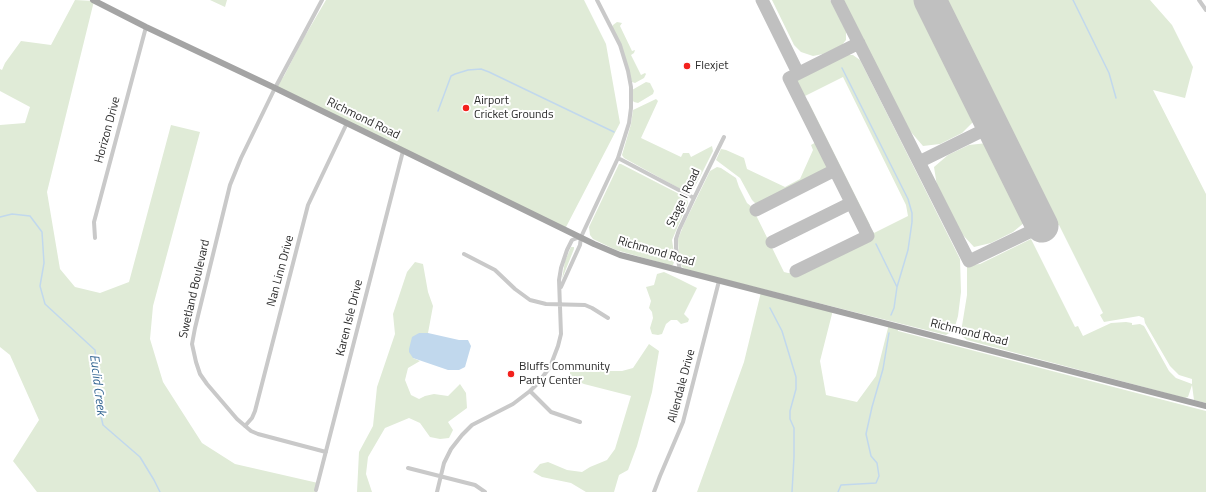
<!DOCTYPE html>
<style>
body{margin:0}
canvas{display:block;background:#fff}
</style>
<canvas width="1206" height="492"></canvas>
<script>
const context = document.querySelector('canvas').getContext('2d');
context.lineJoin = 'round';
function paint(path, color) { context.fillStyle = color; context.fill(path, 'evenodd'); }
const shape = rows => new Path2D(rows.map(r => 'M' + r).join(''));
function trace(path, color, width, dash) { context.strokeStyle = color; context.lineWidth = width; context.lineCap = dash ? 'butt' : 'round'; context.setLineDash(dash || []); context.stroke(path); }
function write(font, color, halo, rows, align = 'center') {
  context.font = font + ' "Titillium Web",sans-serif'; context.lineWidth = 4; context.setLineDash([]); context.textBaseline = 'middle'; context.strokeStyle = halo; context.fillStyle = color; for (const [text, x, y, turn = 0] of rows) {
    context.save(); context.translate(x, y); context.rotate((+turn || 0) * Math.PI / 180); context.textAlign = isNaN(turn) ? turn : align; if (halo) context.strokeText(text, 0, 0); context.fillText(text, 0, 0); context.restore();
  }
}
const green = shape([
 [75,0,94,1,47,192,60,269,75,287,100,293,129,282,171,125,200,132,153,306,150,339,163,382,202,443,235,464,318,483,316,492,37,492,13,461,39,420,10,355,0,347,0,125,25,123,30,107,0,91,0,69,2,70,5,63,21,41,51,45],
 [210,0,227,0,225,7],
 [326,0,584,0,606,44,620,123,565,229,275,88,284,76,302,41],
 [772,0,830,0,846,31,846,40,842,45,823,54,813,56,801,52,794,45],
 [843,0,915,0,975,120,962,133,940,144,923,146,910,131,850,16],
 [941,0,1150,0,1172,25,1193,67,1185,98,1153,90,1206,194,1206,403,1194,400,1192,385,1188,397,1185,398,967,340,963,337,961,332,967,295,967,263,972,265,980,264,1031,239,1075,327,1078,326,1083,336,1111,323,1126,322,1132,323,1132,325,1140,324,1144,326,1169,371,1176,378,1192,384,1192,379,1179,375,1170,366,1145,323,1144,318,1139,316,1104,322,1100,315,1103,313,1059,225,1054,226],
 [617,22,622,23,620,26,632,51,635,50,634,53,631,55,641,75,645,73,646,74,644,78,635,83,632,82,612,27,613,25],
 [847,55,853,55,860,60,960,259,961,292,958,316,954,330,946,335,687,270,682,267,679,260,678,239,684,224,710,171,717,167,721,168,736,178,739,187,747,203,752,207,781,266,784,272,788,273,798,273,869,236,868,231,872,230,874,233,908,216,906,205,843,77,805,96,799,93,794,84,798,79],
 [646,82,650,83,654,91,653,94,638,103,634,102,633,101,632,90],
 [656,99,658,101,641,138,681,157,683,153,689,153,691,157,712,146,713,151,700,177,694,188,690,191,684,191,624,158,622,155,631,124,633,110],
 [808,101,870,225,869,226,864,224,806,107,806,103],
 [818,141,827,159,828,164,825,171,821,174,761,205,755,203,752,200,740,178,716,160,721,149,726,150,744,158,747,169,785,187,800,179,813,150,811,145],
 [987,143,1026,218,1025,222,1013,232,991,243,974,247,961,233,947,207,937,186,934,167,948,155,969,145],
 [619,164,621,164,687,198,688,203,672,240,675,259,673,265,669,265,616,250,593,239,590,235,589,227],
 [571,247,574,247,574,249,562,279,565,261],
 [415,262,423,264,428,292,433,306,428,333,419,333,413,358,420,361,408,368,405,380,411,395,419,399,425,396,434,394,448,396,460,384,466,393,467,408,448,422,453,430,449,438,440,439,430,437,420,423,409,418,385,428,368,457,366,474,372,492,357,492,359,452,373,426,377,387,395,334,393,314,407,272],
 [664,272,679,279,697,288,684,314,689,319,688,322,681,324,677,320,671,320,666,324,662,334,658,335,652,334,650,328,653,318,652,312,649,308,651,301,646,287,654,285,657,274],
 [761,292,833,310,820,361,826,395,857,402,876,376,889,324,897,326,898,331,1206,411,1206,492,697,492,744,362],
 [649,344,659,351,652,392,637,446,628,470,619,475,614,492,586,492,571,483,542,477,533,472,540,464,548,462,567,470,582,472,590,467,607,460,615,449,631,396,584,384,570,378,570,370,587,365,605,371,622,371,633,368]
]);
const water = shape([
 [419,333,428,333,459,340,468,340,471,346,465,367,459,370,448,370,413,358,409,352,409,349,412,337]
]);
const stream = shape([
 [1073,0,1109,73,1116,98],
 [842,68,908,199,912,213,912,222,908,250,897,287,894,308,891,315],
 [438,111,451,76,455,74,468,70,481,69,489,72,614,132],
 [0,217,12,214,30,216,42,232,44,263,40,286,45,304,95,350,98,374,98,403,103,425,140,457,154,480,160,492],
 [876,244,897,287],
 [770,308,782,331,796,377,796,389,790,411,790,419,794,428,794,457,792,492],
 [838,492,841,485,876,483,879,476,877,463,871,456,866,434,872,407,883,369,889,333]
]);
const taxiway = shape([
 [762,0,798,73],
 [837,0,969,261,1042,226],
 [919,162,992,126],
 [756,210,835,170],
 [772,242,851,203],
 [796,271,868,236,789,78,859,43]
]);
const runway = shape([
 [930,0,1042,226]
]);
const minor = shape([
 [322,0,275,88,241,158,230,185,195,328,192,344,196,362,200,374,207,384,237,419,251,431,258,434,326,452],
 [1199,0,1206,10],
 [618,158,694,198],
 [95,238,94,222,146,27],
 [464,254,495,270,515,289,530,300,546,304,585,305,592,308,608,318],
 [680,271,676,248,676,239,679,230,694,198,724,137],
 [561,287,580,245,581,237,618,158,629,123,631,108,631,87,628,71,620,45,597,0],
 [530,391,551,412,580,422],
 [245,426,252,418,255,411,308,205,347,123],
 [408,468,467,483,475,485,485,492],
 [316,490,403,151],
 [437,492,444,463,451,449,462,435,472,425,513,404,530,391,538,383,550,367,558,346,561,334,559,280,561,268,567,250,572,240,580,237],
 [654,492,660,476,683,422,719,281]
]);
const primary = shape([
 [93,0,146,27,275,88,594,244,620,255,1206,406]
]);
const markers = [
 [687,66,4,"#f3211d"],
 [466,108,4,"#f3211d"],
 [511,374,4,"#f3211d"]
];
const poiNames = [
 ["Flexjet",695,66],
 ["Airport",474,101],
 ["Cricket Grounds",474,115],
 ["Bluffs Community",519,367],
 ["Party Center",519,381]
];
const streetNames = [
 ["Richmond Road",363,119,26],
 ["Horizon Drive",108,130,-75],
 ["Stage I Road",684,198,-65],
 ["Richmond Road",656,252,16],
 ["Nan Linn Drive",281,271,-75],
 ["Swetland Boulevard",195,289,-77],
 ["Karen Isle Drive",350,318,-76],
 ["Richmond Road",969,333,14],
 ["Allendale Drive",682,386,-75]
];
const waterNames = [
 ["Euclid Creek",97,385,83]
];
paint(green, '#e0ebd7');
paint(water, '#c1d8ed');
trace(stream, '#c1d8ed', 1.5);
trace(taxiway, '#c0c0c0', 13);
trace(runway, '#c0c0c0', 33);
trace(minor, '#c9c9c9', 4);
trace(primary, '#a4a4a4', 6);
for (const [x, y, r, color] of markers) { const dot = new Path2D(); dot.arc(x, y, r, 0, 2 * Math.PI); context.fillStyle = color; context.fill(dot); trace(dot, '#fff', 1.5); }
write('12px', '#2c2c2c', '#fff', poiNames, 'left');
write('12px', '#2c2c2c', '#fff', streetNames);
write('italic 13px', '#346693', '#fff', waterNames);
</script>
